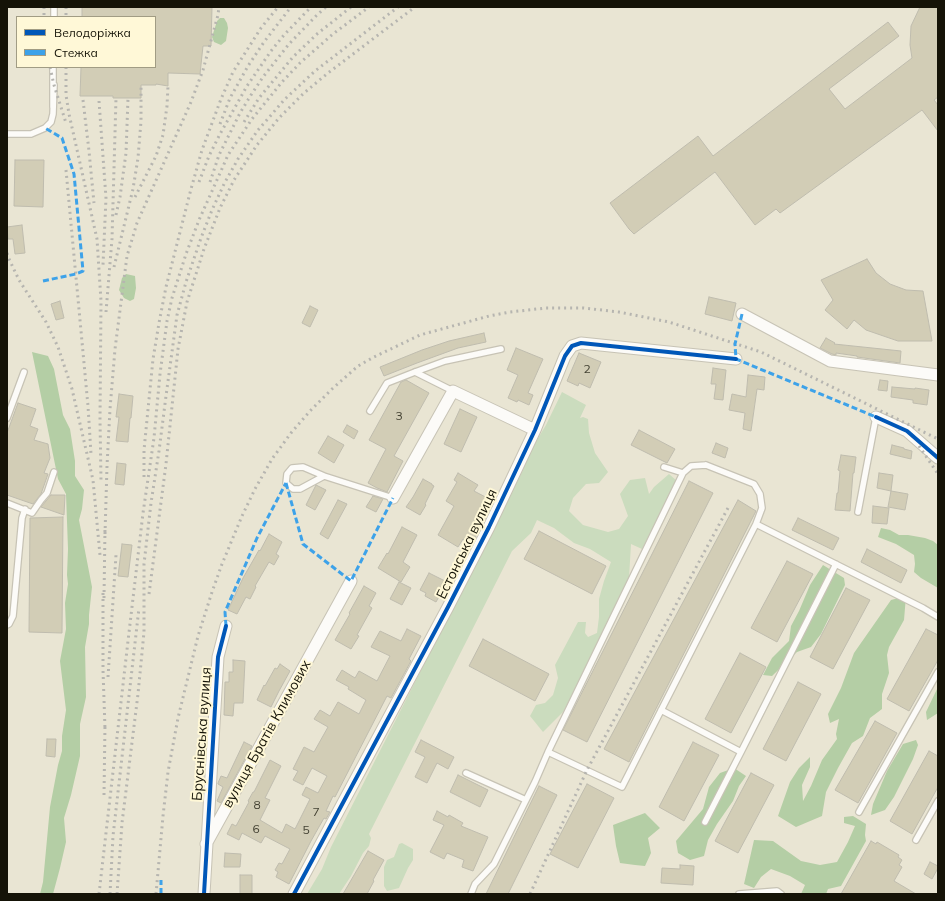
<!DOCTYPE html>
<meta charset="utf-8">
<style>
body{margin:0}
#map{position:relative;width:945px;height:901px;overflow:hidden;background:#e9e5d3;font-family:Mulish,sans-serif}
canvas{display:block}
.frame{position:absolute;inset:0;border:8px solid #151307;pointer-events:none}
.legend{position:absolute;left:16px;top:16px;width:140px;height:52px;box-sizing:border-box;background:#fff8d7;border:1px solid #a19c84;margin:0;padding:5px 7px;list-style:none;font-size:12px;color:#151307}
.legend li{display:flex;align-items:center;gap:8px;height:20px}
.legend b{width:20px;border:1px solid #a19c84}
</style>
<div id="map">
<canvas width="945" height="901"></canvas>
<div class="frame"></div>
<ul class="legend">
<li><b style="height:5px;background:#0057b8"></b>Велодоріжка</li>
<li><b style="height:5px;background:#3da2e9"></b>Стежка</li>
</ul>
</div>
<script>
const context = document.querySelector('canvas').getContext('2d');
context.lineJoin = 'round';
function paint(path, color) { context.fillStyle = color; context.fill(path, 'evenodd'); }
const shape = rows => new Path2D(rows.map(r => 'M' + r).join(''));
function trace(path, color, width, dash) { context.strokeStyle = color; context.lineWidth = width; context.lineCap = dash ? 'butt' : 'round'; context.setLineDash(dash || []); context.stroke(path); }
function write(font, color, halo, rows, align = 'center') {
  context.font = font + ' Mulish,sans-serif'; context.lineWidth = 4; context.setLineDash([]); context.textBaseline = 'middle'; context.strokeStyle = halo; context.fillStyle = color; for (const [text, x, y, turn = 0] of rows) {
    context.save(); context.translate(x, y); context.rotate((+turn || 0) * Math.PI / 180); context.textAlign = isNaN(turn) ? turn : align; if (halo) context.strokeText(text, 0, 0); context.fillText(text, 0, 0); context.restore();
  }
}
const green = shape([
 [562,392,586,405,580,418,583,417,588,419,589,433,595,453,608,472,599,483,586,484,573,498,569,511,583,525,608,532,619,529,628,516,620,494,630,480,645,478,649,494,654,487,669,474,677,481,642,549,631,544,629,578,615,618,563,712,543,732,530,716,536,705,545,703,553,695,558,678,555,665,578,622,586,622,585,633,588,637,597,633,599,617,599,599,604,581,611,562,590,549,574,543,554,528,537,520,531,533,512,551,369,834,371,838,369,846,363,853,351,876,339,894,307,894,322,869,331,847,524,468,523,467,526,458,546,425],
 [402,843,413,849,413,860,408,868,399,888,387,891,384,886,384,867,387,860,394,857,399,844]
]);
const forest = shape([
 [220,18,224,18,227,23,228,28,226,41,221,45,214,42,212,37,217,21],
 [126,274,135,276,136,288,134,299,130,301,124,298,119,290,122,278],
 [32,352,48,356,54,369,63,415,70,429,75,461,75,476,84,490,82,509,79,520,92,587,89,615,89,624,85,647,86,697,80,724,80,756,71,795,64,818,66,842,60,868,53,894,40,894,43,882,50,807,58,765,62,751,62,736,66,710,60,661,66,629,65,603,68,584,67,575,68,549,66,494,58,479],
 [881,528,890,530,899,535,908,535,925,538,933,541,938,545,938,588,921,578,914,572,915,564,914,555,896,544,878,537],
 [823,565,844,578,845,585,821,634,811,647,797,652,772,676,763,675,772,658,789,641,791,626,799,611,810,585],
 [906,596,904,620,889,647,887,655,889,673,882,694,882,709,870,718,863,736,852,743,838,768,826,792,822,816,796,827,778,816,790,782,799,768,810,757,810,767,802,785,803,801,811,786,822,760,837,739,836,734,839,719,830,723,828,714,841,688,854,653,891,600],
 [938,687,938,713,927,720,926,712],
 [916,740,918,745,913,759,894,797,885,810,871,815,873,804,887,771,903,744],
 [734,768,746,776,739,786,733,801,717,824,708,840,704,856,690,860,678,853,676,841,703,809,709,787,720,773],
 [645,813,660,828,648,838,651,853,645,866,635,865,620,863,616,846,613,825],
 [853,816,866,824,865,835,866,841,841,886,828,889,826,894,801,894,805,885,790,876,771,869,761,877,754,888,744,884,754,840,773,841,801,861,820,865,837,862,848,842,855,826,844,823,844,817]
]);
const building = shape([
 [82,7,212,7,211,46,203,46,200,74,168,73,168,86,156,84,156,85,141,85,141,98,113,98,113,96,80,96,81,67,155,67,155,17,82,17,82,7],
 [920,7,938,7,938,97,934,100,938,105,938,131,922,110,780,213,776,209,755,225,715,172,634,234,629,229,610,203,698,136,713,156,888,22,899,36,829,89,845,109,912,58,910,45,911,26,920,7],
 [15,160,44,160,43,207,14,206,15,160],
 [22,225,25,253,15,254,13,239,8,239,7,227,22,225],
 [867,259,876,273,890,284,906,290,923,291,932,341,898,341,866,330,854,320,847,329,825,310,833,300,821,280,867,259],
 [709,297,736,303,732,321,705,314,709,297],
 [60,301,64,318,56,320,51,304,60,301],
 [310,306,318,310,310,327,302,323,310,306],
 [484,333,486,342,458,348,417,363,384,376,380,367,422,350,449,341,484,333],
 [826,338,835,343,834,344,901,351,900,363,857,357,857,356,836,353,836,355,832,354,820,348,826,338],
 [516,348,543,359,528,393,533,395,529,405,518,400,517,402,508,398,518,375,507,370,516,348],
 [579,353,601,362,590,388,579,383,578,386,567,381,579,353],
 [713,368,726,370,723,400,714,399,716,384,711,384,713,368],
 [748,375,765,377,764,390,757,389,751,431,743,429,745,413,729,410,732,394,746,397,748,375],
 [406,380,429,393,394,456,403,461,387,492,377,488,368,483,386,449,369,440,401,382,406,380],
 [880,380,888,381,887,391,878,390,880,380],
 [892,387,915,389,915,388,929,390,927,405,913,403,913,400,891,397,892,387],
 [119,394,133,396,131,418,130,418,128,442,116,441,119,417,116,417,119,394],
 [18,403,36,409,30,426,38,429,34,440,48,444,50,458,44,473,48,474,41,494,33,504,7,495,7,433,18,403],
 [460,409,477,417,461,452,444,444,460,409],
 [347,425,358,431,354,439,343,432,347,425],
 [639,430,675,449,667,463,631,445,639,430],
 [328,436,344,445,334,463,318,453,328,436],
 [716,443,728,448,725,458,712,453,716,443],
 [892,445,904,448,904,449,912,451,911,459,890,454,892,445],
 [841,455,856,457,854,473,853,473,850,511,835,510,837,493,838,493,840,471,838,470,841,455],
 [117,463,126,464,124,485,115,484,117,463],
 [458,473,478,485,474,491,493,501,472,544,463,539,458,547,438,535,454,506,446,501,457,482,454,480,458,473],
 [879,473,893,475,891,491,877,488,879,473],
 [423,479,432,484,432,485,434,486,425,504,426,505,420,515,406,507,413,497,423,479],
 [689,481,713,493,587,742,563,730,689,481],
 [316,485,326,490,315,510,306,505,316,485],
 [891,491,908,494,905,510,888,507,891,491],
 [51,495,65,495,64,515,41,507,51,495],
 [373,496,383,499,376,512,366,507,373,496],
 [338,500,347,504,328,539,320,534,338,500],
 [738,500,756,511,629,762,604,749,738,500],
 [873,506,889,508,887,524,872,523,873,506],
 [63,517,62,633,29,632,30,518,63,517],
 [798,518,839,538,833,550,792,530,798,518],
 [402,527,417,535,403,562,410,567,401,582,378,568,387,553,388,554,402,527],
 [539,531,606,566,592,594,524,559,539,531],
 [269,534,282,542,276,554,279,556,274,565,269,562,255,586,256,587,250,599,246,597,237,614,228,610,243,578,259,550,260,551,269,534],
 [122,544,132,545,128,577,118,576,122,544],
 [867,549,907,570,901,583,861,562,867,549],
 [787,561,813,574,777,642,751,628,787,561],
 [429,573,447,582,436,602,425,596,426,593,420,590,429,573],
 [399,582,411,588,402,605,390,599,399,582],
 [364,586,376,593,369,606,372,608,357,635,359,636,351,649,335,640,350,614,349,613,364,586],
 [846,588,870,600,833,669,810,657,846,588],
 [407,629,421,636,409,659,411,661,391,698,387,696,335,797,333,796,326,811,330,812,326,819,324,818,311,841,289,884,276,877,278,872,275,870,279,863,282,864,290,849,265,836,261,843,242,833,239,840,227,834,232,824,236,826,249,802,248,801,253,792,254,792,270,760,281,766,265,798,270,800,260,820,282,833,286,824,295,829,310,799,302,795,306,787,318,793,327,776,312,768,303,785,293,780,298,771,293,769,304,747,314,752,328,727,314,719,320,710,330,716,338,702,359,714,366,700,348,689,349,687,336,680,342,670,355,678,359,671,377,681,390,656,371,647,380,631,401,641,407,629],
 [926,629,938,635,938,660,909,711,887,699,926,629],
 [483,639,549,674,535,701,469,666,483,639],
 [740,653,766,667,731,733,705,719,740,653],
 [233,660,245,661,243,703,234,703,233,716,224,715,225,682,229,682,229,672,233,672,233,660],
 [280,664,290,671,279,691,271,707,257,700,264,685,265,686,275,668,277,669,280,664],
 [798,682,821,694,786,761,763,749,798,682],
 [875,721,897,733,858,803,835,790,875,721],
 [47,739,56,739,55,757,46,756,47,739],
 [421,740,454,757,448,769,437,763,427,783,415,777,425,757,415,752,421,740],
 [244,742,252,746,221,803,217,801,223,787,218,784,218,783,221,776,227,778,244,742],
 [693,742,719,755,684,821,659,807,693,742],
 [929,751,938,756,938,787,912,834,890,821,929,751],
 [751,773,774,785,738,853,715,841,751,773],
 [458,775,488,790,480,807,450,792,458,775],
 [587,784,614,798,578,868,550,854,587,784],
 [539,786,557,795,508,894,486,894,539,786],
 [437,811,448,817,449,815,463,823,461,826,488,837,473,871,462,867,464,860,447,853,444,859,430,852,444,825,433,820,437,811],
 [871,841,876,844,877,842,899,855,898,857,902,860,899,865,902,867,894,881,916,894,841,894,871,841],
 [368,851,384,860,373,880,374,881,367,894,343,894,368,851],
 [225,853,241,854,240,867,224,867,225,853],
 [930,862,938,866,938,868,932,879,924,874,930,862],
 [680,865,694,866,693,885,661,883,662,868,680,869,680,865],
 [240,875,252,875,252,894,240,894,240,875]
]);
const lane = shape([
 [54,17,54,7],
 [7,134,31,134,45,128,51,122,53,114,54,85,53,107,53,67],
 [415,372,453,391],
 [370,411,387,383,415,372,445,361,501,349],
 [7,418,24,372],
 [706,465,754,484,760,494,762,508,756,524,622,787,548,752,683,473,691,466,706,465],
 [664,467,683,473],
 [324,476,303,467,292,468,287,474,286,483,293,489,300,489,324,476,393,498],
 [7,503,32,513,41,500,47,493,54,472],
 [858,512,876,417],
 [756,524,923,608,938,617],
 [7,625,9,624,13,616,22,518,25,509],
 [661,710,741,752,836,564],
 [466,773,526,800,535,782,548,752],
 [859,812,938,672],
 [705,822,741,752],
 [916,840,938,801],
 [471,894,475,884,494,864,526,800],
 [739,894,777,891,781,894]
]);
const street = shape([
 [742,314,830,361,938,375],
 [876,417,907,431,938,458],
 [393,498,453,391,535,430],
 [206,844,351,581],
 [204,894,218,657,226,626],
 [294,894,448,607,489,527,535,430,565,356,572,346,581,343,736,359]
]);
const rail = shape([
 [44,7,44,17],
 [66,7,66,17],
 [50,67,54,85,66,123],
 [66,67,66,95,69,114,97,239,101,301,100,420,101,481],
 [83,100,89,151,94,203],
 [99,101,106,198,103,265],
 [244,122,259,98,293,57,317,34,351,7],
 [220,124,230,98,248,66,264,42,291,7],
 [66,170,88,406,91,454],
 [199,182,209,156,220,134,247,86,271,51,284,35,311,7],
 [210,182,219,155,240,113,251,95,263,77,289,44,316,16,326,7],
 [135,197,156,156,163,135,167,106,168,86],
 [116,215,120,197,126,153,128,98],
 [7,253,9,259,19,280,46,322,58,347,72,389,93,480,100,555],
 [114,267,133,189,138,158,141,121,141,85],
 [106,312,112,239,116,98],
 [919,446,938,474],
 [144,477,144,450,153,359,159,323,166,287,191,189,202,150,221,99,233,72,261,28,278,7],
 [105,534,107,466,110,409,115,349,127,256,137,223,191,102,203,70,218,15,219,7],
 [103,593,103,670,105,729],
 [149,594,166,464,178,349,187,302,204,249,220,208,234,180,257,145,279,118,304,93,328,73,415,7],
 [104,598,105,528],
 [108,677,116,555],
 [104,795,105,724],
 [99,894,128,641,143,513,154,438,160,374,167,321,172,298,186,254,199,220,221,171,228,155,252,119,282,82,300,63,333,34,369,7],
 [110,894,113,836,139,608],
 [117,894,122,823,138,694,144,632,144,564,151,503,159,451,166,396,177,315,186,282,201,238,212,210,224,184,238,159,258,130,272,114,285,99,315,71,398,7],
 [156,894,163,816,168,772,178,718,198,636,212,592,222,564,242,516,255,489,272,459,291,433,310,411,332,389,358,366,374,357,420,335,489,316,510,312,546,308,584,308,619,312,669,322,761,352,938,439],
 [530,894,587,770,728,508]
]);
const quiet = shape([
 [43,281,76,274,83,271,74,174,62,138,45,128],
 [742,314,735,344,736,359,876,417],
 [286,483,303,544,351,581,393,498],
 [226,626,225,612,257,538,286,483],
 [161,894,161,880]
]);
const cycleway = shape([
 [876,417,907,431,938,458],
 [204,894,218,657,226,626],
 [294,894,448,607,489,527,535,430,565,356,572,346,581,343,736,359]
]);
const numberNames = [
 ["2",587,369],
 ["3",399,416],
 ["8",257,805],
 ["7",316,812],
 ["6",256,829],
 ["5",306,830]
];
const streetNames = [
 ["Естонська вулиця",467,544,-64],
 ["Бруснівська вулиця",202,734,-86],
 ["вулиця Братів Климових",267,734,-61]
];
paint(green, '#cbdcbe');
paint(forest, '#b4cea5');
paint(building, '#d2cdb6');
trace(building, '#bfbcae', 1);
trace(lane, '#c7c3b5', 8);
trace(street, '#c7c3b5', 13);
trace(lane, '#fcfbf8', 5.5);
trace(street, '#fcfbf8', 11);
trace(rail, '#b6b5b0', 3, [2, 4]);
trace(quiet, '#3da2e9', 3, [6, 3]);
trace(cycleway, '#0057b8', 4);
write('12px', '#444233', null, numberNames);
write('14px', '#151307', '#fff8d7', streetNames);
</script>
